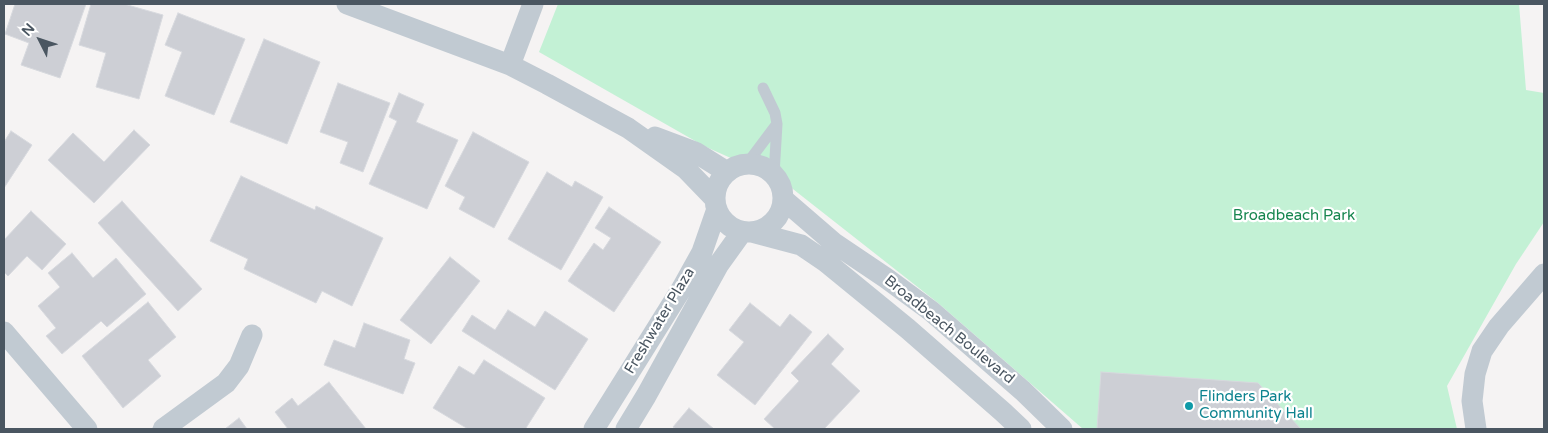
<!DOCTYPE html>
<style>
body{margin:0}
#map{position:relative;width:1548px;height:433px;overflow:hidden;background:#f5f3f3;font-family:"Varela Round",sans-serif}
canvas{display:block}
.frame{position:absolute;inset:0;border:5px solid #4a5661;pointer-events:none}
.north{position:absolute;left:15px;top:15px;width:50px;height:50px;-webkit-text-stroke:4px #fff;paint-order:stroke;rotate:311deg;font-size:14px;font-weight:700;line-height:20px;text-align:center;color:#4a5661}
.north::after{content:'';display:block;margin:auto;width:18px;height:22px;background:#4a5661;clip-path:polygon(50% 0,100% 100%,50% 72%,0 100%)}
</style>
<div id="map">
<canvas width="1548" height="433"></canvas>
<div class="frame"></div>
<div class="north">N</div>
</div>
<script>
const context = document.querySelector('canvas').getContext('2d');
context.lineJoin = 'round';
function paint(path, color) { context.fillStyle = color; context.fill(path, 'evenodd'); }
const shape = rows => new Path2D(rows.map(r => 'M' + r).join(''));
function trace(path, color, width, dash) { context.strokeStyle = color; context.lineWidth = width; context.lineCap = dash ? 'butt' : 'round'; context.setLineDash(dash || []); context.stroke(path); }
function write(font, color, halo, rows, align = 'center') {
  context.font = font + ' "Varela Round",sans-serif'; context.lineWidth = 4.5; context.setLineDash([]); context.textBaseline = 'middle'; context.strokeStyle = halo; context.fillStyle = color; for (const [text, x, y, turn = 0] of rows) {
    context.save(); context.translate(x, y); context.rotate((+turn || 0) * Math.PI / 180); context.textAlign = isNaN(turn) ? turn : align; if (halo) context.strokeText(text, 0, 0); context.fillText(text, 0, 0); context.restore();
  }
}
const green = shape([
 [558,4,1519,4,1526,90,1544,93,1544,222,1516,264,1447,386,1457,429,1083,429,938,303,784,182,704,146,539,52]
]);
const building = shape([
 [15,4,86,4,60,78,21,65,29,43,5,34,15,4],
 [91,4,124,4,163,15,139,99,96,87,106,53,79,45,91,4],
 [178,13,245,39,214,115,165,96,182,52,165,45,178,13],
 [264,39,320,62,287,144,230,122,264,39],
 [338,83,390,103,363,172,340,163,348,142,320,132,338,83],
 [399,93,424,104,416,122,458,140,427,209,369,184,397,121,389,117,399,93],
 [134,130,150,145,94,203,48,160,73,133,104,162,134,130],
 [11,131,32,145,4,188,4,142,11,131],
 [473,132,529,162,494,228,459,209,465,197,445,186,473,132],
 [547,172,572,187,575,181,603,197,561,270,508,239,547,172],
 [241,176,315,210,316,206,383,238,352,306,322,291,316,303,244,269,248,259,210,241,241,176],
 [122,201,202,289,178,311,98,223,122,201],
 [609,207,661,242,614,312,568,281,594,243,603,250,611,238,595,228,609,207],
 [31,211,66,244,42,270,27,256,8,276,4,272,4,240,31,211],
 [72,253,93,278,116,258,146,294,107,327,101,321,62,354,46,336,56,328,38,306,60,287,48,273,72,253],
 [450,257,480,281,431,344,400,320,450,257],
 [148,302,176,337,148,360,161,376,123,408,82,356,148,302],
 [750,303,780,327,790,314,812,332,755,405,717,375,744,342,729,330,750,303],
 [508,310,535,327,545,311,588,339,555,390,462,331,472,315,495,330,508,310],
 [364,323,410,340,404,359,415,363,403,394,324,365,334,340,355,348,364,323],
 [828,334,844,349,831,364,860,391,824,429,775,429,764,419,799,381,791,373,828,334],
 [484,360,545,398,526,428,528,429,468,429,433,408,459,366,474,375,484,360],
 [1101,372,1258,383,1301,429,1097,429,1101,372],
 [329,382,366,429,288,429,275,412,292,398,298,406,329,382],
 [689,408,714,429,676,429,673,427,689,408],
 [239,418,247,429,225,429,239,418]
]);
const lane = shape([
 [763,88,775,113,777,124,774,175],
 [746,165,776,125]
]);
const street = shape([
 [347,4,510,65,547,84,628,128,686,169,715,199],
 [510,65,533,4],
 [655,137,695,152,727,172],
 '715 198a34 34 0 1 1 68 0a34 34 0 1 1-68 0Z',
 [783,199,834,243,886,278,931,311,1023,391,1062,429],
 [752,232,801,245,826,262,908,329,1003,412,1021,429],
 [4,332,87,429],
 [163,429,226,383,239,366,252,335],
 [594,429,682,288,702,252,717,209],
 [626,429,646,396,719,264,742,232],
 [1476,429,1472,401,1475,374,1482,351,1499,326,1544,274]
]);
const markers = [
 [1189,406,5,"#0f9aa8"]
];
const parkNames = [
 ["Broadbeach Park",1294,216]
];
const streetNames = [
 ["Freshwater Plaza",660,321,-59],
 ["Broadbeach Boulevard",949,330,39]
];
const cultureNames = [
 ["Flinders Park",1199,397],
 ["Community Hall",1199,414]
];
paint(green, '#c3f1d5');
paint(building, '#cdcfd5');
trace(building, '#d7d9de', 1);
trace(lane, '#c1cad2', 11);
trace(street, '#c1cad2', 21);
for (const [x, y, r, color] of markers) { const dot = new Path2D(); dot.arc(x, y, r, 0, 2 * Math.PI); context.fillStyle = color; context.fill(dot); trace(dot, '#fff', 2); }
write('15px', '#17864f', '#fff', parkNames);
write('15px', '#4a5661', '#fff', streetNames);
write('15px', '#0d838f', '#fff', cultureNames, 'left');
</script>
